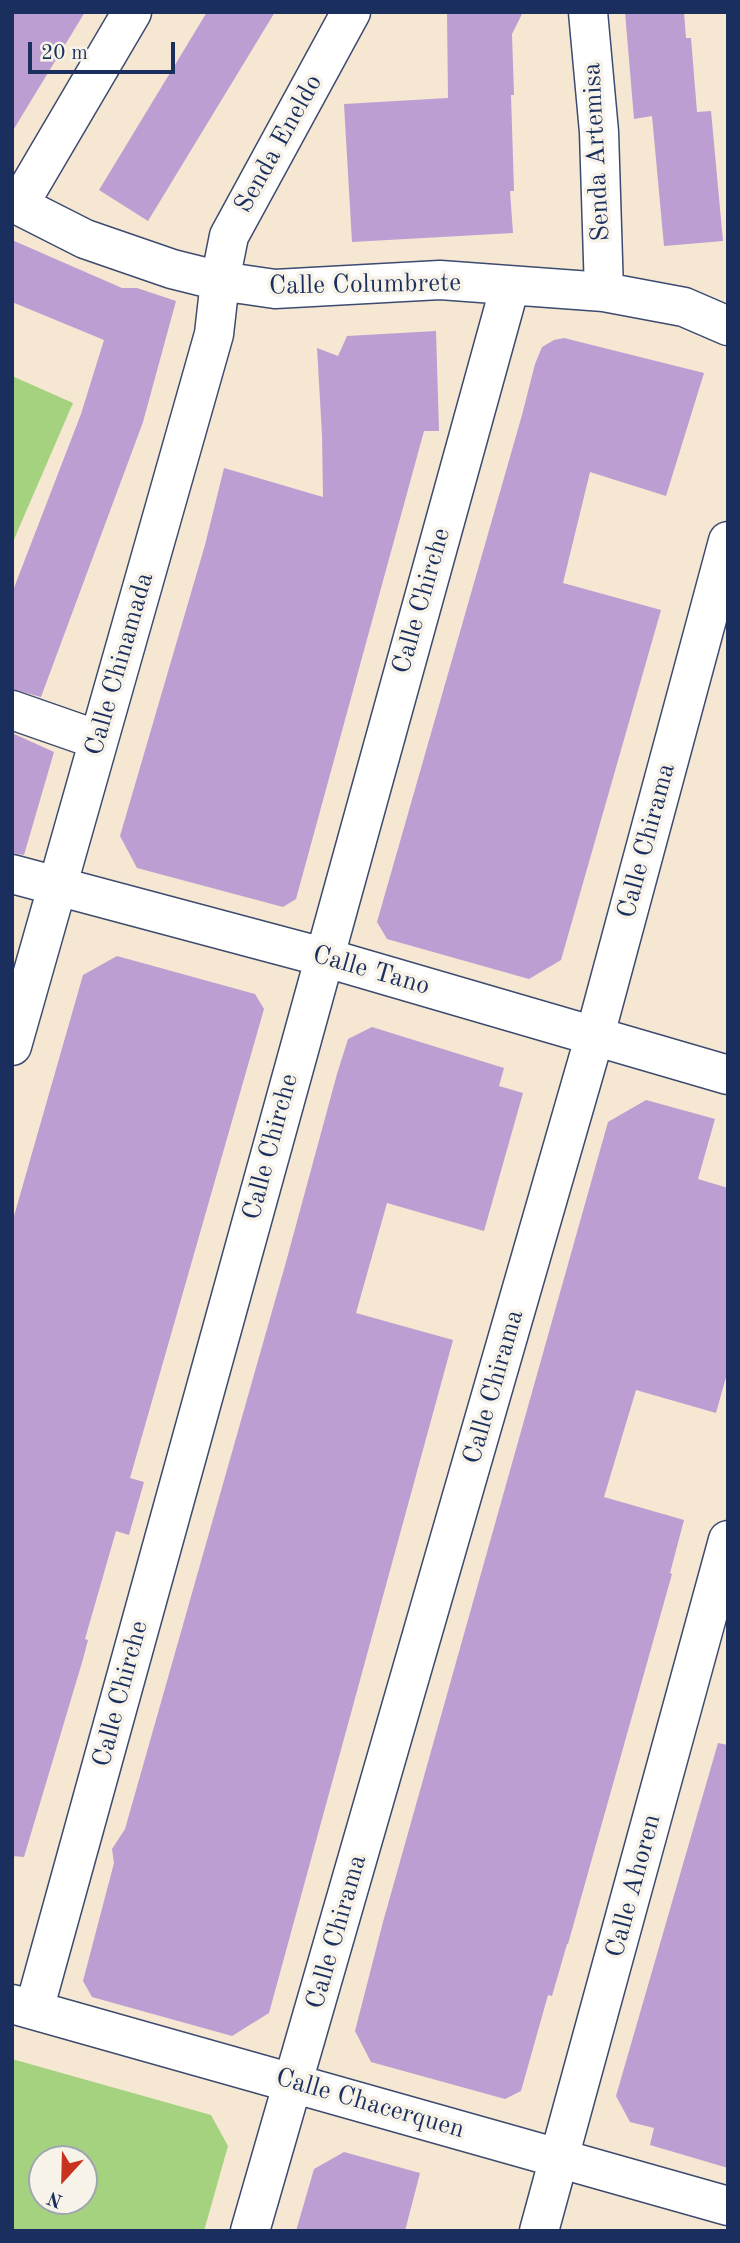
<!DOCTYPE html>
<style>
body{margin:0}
#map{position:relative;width:740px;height:2243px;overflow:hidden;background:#f5e7d2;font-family:"Old Standard TT",serif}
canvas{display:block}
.frame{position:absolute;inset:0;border:14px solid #1b2f5e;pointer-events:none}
.north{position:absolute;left:28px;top:2145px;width:70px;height:70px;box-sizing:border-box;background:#f7f3e8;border:2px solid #9fa5b1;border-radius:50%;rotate:202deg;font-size:19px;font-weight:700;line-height:28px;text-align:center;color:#1b2f5e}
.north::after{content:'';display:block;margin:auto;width:24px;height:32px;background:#c8321e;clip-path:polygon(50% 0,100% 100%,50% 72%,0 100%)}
.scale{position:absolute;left:28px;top:42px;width:147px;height:32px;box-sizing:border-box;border:4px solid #1b2f5e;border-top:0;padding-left:9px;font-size:21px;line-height:24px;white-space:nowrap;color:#1b2f5e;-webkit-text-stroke:5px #f7f3e8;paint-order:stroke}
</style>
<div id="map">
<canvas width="740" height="2243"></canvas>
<div class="frame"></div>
<div class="north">N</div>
<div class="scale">20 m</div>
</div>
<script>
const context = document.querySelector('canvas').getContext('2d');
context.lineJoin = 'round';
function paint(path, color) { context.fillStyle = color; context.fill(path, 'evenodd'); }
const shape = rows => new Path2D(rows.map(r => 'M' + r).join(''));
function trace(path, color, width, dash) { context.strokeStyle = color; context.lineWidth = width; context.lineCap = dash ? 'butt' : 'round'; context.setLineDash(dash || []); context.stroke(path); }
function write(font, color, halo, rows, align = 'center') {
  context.font = font + ' "Old Standard TT",serif'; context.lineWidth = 7; context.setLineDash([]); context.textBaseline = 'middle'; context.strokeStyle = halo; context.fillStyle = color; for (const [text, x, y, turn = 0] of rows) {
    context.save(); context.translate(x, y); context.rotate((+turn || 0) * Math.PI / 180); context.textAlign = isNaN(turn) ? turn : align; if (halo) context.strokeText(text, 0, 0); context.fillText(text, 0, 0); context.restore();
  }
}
const green = shape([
 [12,376,73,403,12,544],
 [12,2059,211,2115,228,2146,204,2231,12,2231],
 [42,2159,84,2159,84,2201,42,2201]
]);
const building = shape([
 [12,12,85,12,12,132],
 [207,12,275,12,148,221,99,190],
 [447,12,523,12,512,34,514,95,511,95,514,191,510,191,513,233,352,242,344,104,448,98],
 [625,12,684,12,686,38,691,38,697,112,711,111,723,241,664,246,652,116,634,119],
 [12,240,122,288,137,288,176,301,143,422,41,697,12,689,12,593,81,414,104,340,12,302],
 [436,331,439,431,424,431,296,899,283,907,137,868,120,836,205,545,224,468,323,497,322,435,317,348,338,356,347,336],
 [564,338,704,373,666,496,590,472,563,583,661,610,561,960,529,979,387,939,377,922,522,415,535,364,542,347,554,340],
 [12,733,54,752,24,855,12,853],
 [117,956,255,994,264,1009,130,1478,144,1482,129,1535,116,1531,85,1639,88,1640,83,1659,24,1857,12,1856,12,1223,83,975],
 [372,1027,504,1068,499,1086,523,1093,484,1231,387,1203,356,1313,453,1340,269,2013,232,2036,92,1997,83,1981,114,1863,112,1849,125,1829,286,1262,337,1074,348,1039],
 [646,1100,715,1119,698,1179,728,1188,728,1370,716,1413,636,1390,604,1497,684,1520,670,1573,672,1574,568,1944,567,1944,552,1996,548,1995,521,2091,505,2099,371,2062,355,2031,383,1922,608,1122],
 [718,1743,728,1745,728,2168,650,2145,654,2128,630,2122,616,2096],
 [344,2152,420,2173,405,2231,296,2231,314,2169]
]);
const street = shape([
 [588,12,599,132,604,292],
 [12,202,85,239,172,269,220,281,275,289,440,280,604,292,684,307,728,326],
 [18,206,132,12],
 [12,710,98,740],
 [12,874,323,957,728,1075],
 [12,1046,214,334,220,281,229,236,351,12],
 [12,2004,728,2206],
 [34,2010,510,286],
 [250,2231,595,1035,728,541],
 [539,2231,728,1540]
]);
const streetNames = [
 ["Senda Eneldo",279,144,-61],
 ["Senda Artemisa",597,152,-93],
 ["Calle Columbrete",365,285,-1],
 ["Calle Chirche",422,601,-74],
 ["Calle Chinamada",120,664,-74],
 ["Calle Chirama",647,841,-75],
 ["Calle Tano",371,971,16],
 ["Calle Chirche",271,1147,-75],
 ["Calle Chirama",494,1387,-74],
 ["Calle Chirche",121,1694,-75],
 ["Calle Ahoren",634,1886,-75],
 ["Calle Chirama",337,1932,-74],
 ["Calle Chacerquen",370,2104,16]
];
paint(green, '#a4d27f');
paint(building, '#bd9ed2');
trace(street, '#3c4b6f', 41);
trace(street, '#fff', 38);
write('26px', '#1b2f5e', '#f7f3e8', streetNames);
</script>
